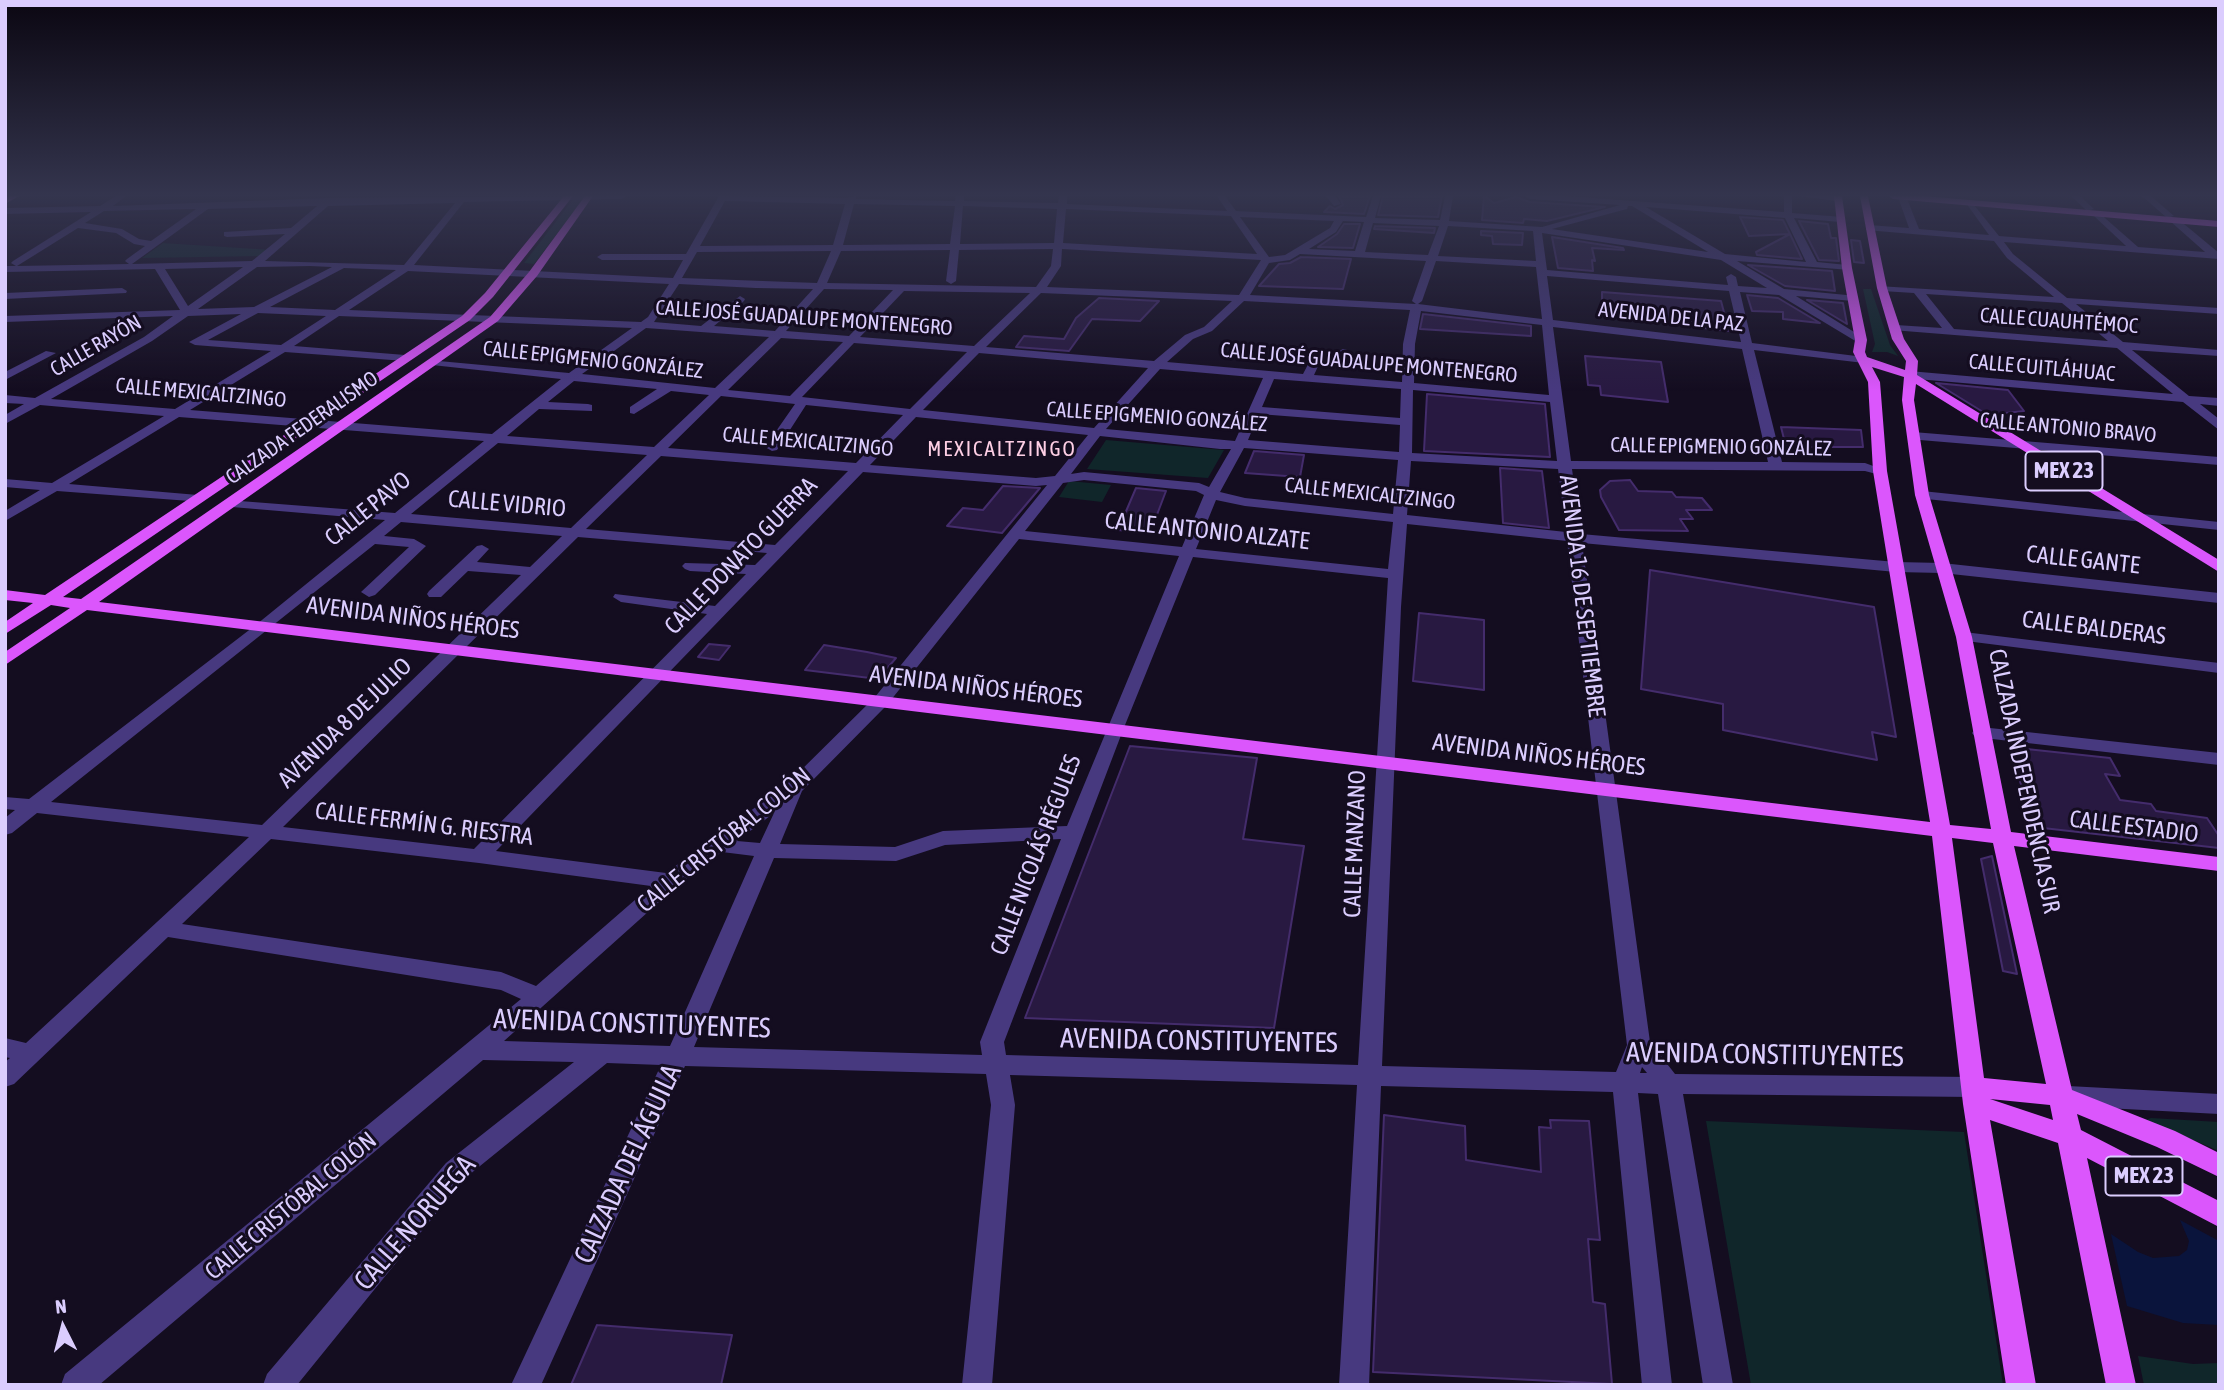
<!DOCTYPE html>
<meta charset="utf-8">
<style>
body{margin:0}
#map{position:relative;width:2224px;height:1390px;overflow:hidden;background:#140d20;font-family:"Asap Condensed",sans-serif}
canvas{display:block}
.frame{position:absolute;inset:0;border:7px solid #dbcdfe;pointer-events:none}
.north{position:absolute;left:28px;top:1292px;width:70px;height:70px;-webkit-text-stroke:5px #140d20;paint-order:stroke;rotate:354deg;font-size:19px;font-weight:700;line-height:28px;text-align:center;color:#dbcdfe}
.north::after{content:'';display:block;margin:auto;width:24px;height:32px;background:#dbcdfe;clip-path:polygon(50% 0,100% 100%,50% 72%,0 100%)}
</style>
<div id="map">
<canvas width="2224" height="1390"></canvas>
<div class="frame"></div>
<div class="north">N</div>
</div>
<script>
const context = document.querySelector('canvas').getContext('2d');
context.lineJoin = 'round';
function paint(path, color) { context.fillStyle = color; context.fill(path, 'evenodd'); }
const shape = rows => new Path2D(rows.map(r => 'M' + r).join(''));
function trace(path, color, width, dash) { context.strokeStyle = color; context.lineWidth = width; context.lineCap = dash ? 'butt' : 'round'; context.setLineDash(dash || []); context.stroke(path); }
function write(font, color, halo, rows, align = 'center') {
  context.font = font + ' "Asap Condensed",sans-serif'; context.lineWidth = 6; context.setLineDash([]); context.textBaseline = 'middle'; context.strokeStyle = halo; context.fillStyle = color; for (const [text, x, y, turn = 0] of rows) {
    context.save(); context.translate(x, y); context.rotate((+turn || 0) * Math.PI / 180); context.textAlign = isNaN(turn) ? turn : align; if (halo) context.strokeText(text, 0, 0); context.fillText(text, 0, 0); context.restore();
  }
}
const green = shape([
 [574,198,584,198,534,264,524,263],
 [163,243,272,250,265,256,142,258],
 [1863,289,1871,289,1890,345,1898,356,1887,352,1872,352,1875,344],
 [1106,440,1224,450,1208,478,1087,469],
 [1069,481,1111,485,1102,502,1059,497],
 [2151,1118,2219,1122,2219,1151,2146,1120],
 [1706,1121,1964,1132,2003,1385,1751,1385],
 [2138,1356,2193,1364,2219,1363,2219,1385,2144,1385]
]);
const water = shape([
 [2180,1220,2219,1241,2219,1325,2183,1323,2127,1306,2111,1234,2138,1252,2153,1258,2179,1256,2187,1250,2189,1241]
]);
const building = shape([
 [1339,196,1370,196,1364,214,1324,212,1330,206,1335,209,1343,205,1339,196],
 [1383,196,1442,196,1438,217,1378,215,1383,196],
 [1484,196,1494,203,1516,197,1530,202,1605,207,1547,221,1524,219,1523,223,1482,220,1484,196],
 [1740,217,1783,220,1790,234,1749,236,1740,217],
 [1799,221,1828,224,1831,238,1836,238,1839,261,1819,260,1799,221],
 [1344,224,1360,224,1353,248,1318,247,1337,234,1344,224],
 [1375,226,1435,228,1434,233,1374,229,1375,226],
 [1481,231,1523,233,1522,245,1493,244,1492,236,1481,235,1481,231],
 [1790,234,1802,259,1757,255,1756,252,1790,234],
 [1552,237,1623,248,1624,250,1592,248,1595,261,1592,260,1593,271,1558,268,1552,237],
 [1851,240,1860,241,1864,263,1854,262,1851,240],
 [1301,257,1351,259,1343,289,1259,286,1279,264,1290,263,1301,257],
 [1748,265,1832,271,1835,291,1785,286,1748,265],
 [1602,292,1721,301,1729,331,1688,326,1688,322,1607,313,1606,307,1602,307,1602,292],
 [1747,295,1778,298,1820,323,1783,319,1783,312,1752,311,1747,295],
 [1099,298,1159,301,1140,321,1092,319,1069,351,1016,347,1024,336,1064,339,1076,318,1099,298],
 [1807,300,1843,303,1847,324,1807,300],
 [1423,314,1531,326,1531,336,1420,329,1423,314],
 [1585,356,1661,362,1668,402,1601,395,1600,386,1588,385,1585,356],
 [1936,383,2008,390,2024,411,1988,415,1936,383],
 [1427,394,1545,404,1550,457,1424,451,1427,394],
 [1781,427,1861,430,1863,447,1786,447,1781,427],
 [1254,451,1304,455,1300,477,1245,473,1254,451],
 [1500,468,1542,471,1549,528,1503,523,1500,468],
 [1630,480,1638,491,1672,492,1676,497,1702,498,1712,510,1686,510,1693,519,1680,519,1688,531,1619,530,1601,497,1600,490,1610,481,1630,480],
 [1003,486,1040,488,1002,533,947,526,963,508,983,510,1003,486],
 [1136,488,1166,491,1150,533,1118,530,1136,488],
 [1650,570,1874,607,1896,737,1872,732,1877,760,1723,730,1723,704,1641,689,1650,570],
 [1419,613,1484,620,1484,690,1413,681,1419,613],
 [709,644,730,646,719,660,698,657,709,644],
 [824,645,867,652,896,658,878,679,805,670,824,645],
 [1130,746,1257,758,1243,839,1304,846,1274,1028,1025,1018,1130,746],
 [2008,747,2110,758,2120,776,2105,774,2120,800,2151,804,2156,811,2207,818,2219,836,2219,848,2043,828,2034,822,2008,747],
 [1992,856,2017,974,2003,971,1981,859,1992,856],
 [1384,1115,1465,1126,1466,1160,1541,1172,1539,1127,1551,1128,1550,1120,1589,1121,1600,1240,1588,1239,1593,1302,1605,1304,1612,1384,1373,1372,1384,1115],
 [597,1325,732,1335,721,1385,571,1385,597,1325]
]);
const minor = shape([
 [116,196,126,196,113,206,328,198,626,196,622,199,464,202,414,265,673,278,683,260,602,260,597,257,602,254,686,254,719,196,847,198,856,196,856,199,955,201,956,196,964,196,964,201,1058,203,1059,196,1067,196,1067,204,1227,211,1217,196,1225,196,1236,211,1366,217,1373,196,1381,196,1375,218,1440,220,1445,196,1453,196,1449,221,1542,227,1620,205,1530,199,1526,196,1565,196,1784,212,1784,196,1792,196,1792,213,1843,217,1843,221,1840,222,1794,218,1817,262,1847,265,1850,266,1850,270,1737,261,1784,289,1857,296,1857,300,1853,301,1796,296,1867,340,1857,342,1779,295,1740,292,1752,343,1864,357,1870,360,1864,363,1754,350,1782,462,1865,463,1887,471,1880,475,1865,471,1572,469,1581,534,1896,562,1942,563,2219,593,2219,603,1942,573,1896,572,1582,543,1650,1042,1675,1074,1973,1077,1982,1080,1985,1087,1982,1094,1973,1097,1683,1094,1733,1385,1703,1385,1658,1094,1638,1093,1672,1385,1642,1385,1613,1092,1381,1086,1369,1385,1339,1385,1357,1085,1010,1075,1015,1105,992,1385,962,1385,991,1105,986,1074,685,1066,541,1385,511,1385,661,1065,607,1063,464,1179,297,1385,263,1385,267,1374,446,1163,574,1062,483,1060,99,1385,61,1385,65,1374,521,999,501,990,168,937,14,1084,5,1087,5,1062,10,1058,5,1057,5,1038,26,1043,249,837,37,813,12,833,5,835,5,818,15,810,5,809,5,797,29,799,257,624,385,520,232,507,225,503,227,500,395,513,484,441,179,417,69,484,198,495,203,496,203,502,57,491,5,521,5,511,40,490,5,487,5,479,52,483,164,416,40,405,5,424,5,415,24,404,5,403,5,395,35,398,144,337,173,316,5,322,5,316,180,310,155,269,5,272,5,266,16,266,11,263,13,261,91,212,5,214,5,208,100,206,116,196],
 [725,201,845,204,833,245,700,246,725,201],
 [455,203,404,265,265,261,328,206,455,203],
 [854,204,955,206,950,244,843,245,854,204],
 [317,206,291,228,224,232,224,236,227,237,285,234,252,261,132,264,208,209,317,206],
 [963,206,1057,209,1054,243,960,244,963,206],
 [1628,206,1632,206,1708,252,1552,229,1627,209,1628,206],
 [1646,207,1785,218,1806,262,1725,254,1646,207],
 [196,209,151,241,139,239,122,229,85,223,104,211,196,209],
 [1066,209,1231,216,1257,254,1063,243,1066,209],
 [1240,217,1334,221,1330,228,1285,255,1269,257,1240,217],
 [1343,221,1364,222,1355,251,1309,249,1336,232,1343,221],
 [1373,223,1439,226,1428,255,1365,252,1373,223],
 [1448,226,1533,231,1536,261,1438,256,1448,226],
 [78,228,116,233,134,244,145,246,127,259,125,261,129,264,17,266,78,228],
 [1542,233,1721,260,1767,288,1738,286,1736,277,1731,274,1726,277,1728,285,1547,270,1542,233],
 [1053,249,1051,266,1036,287,827,283,841,251,950,250,946,281,951,284,956,281,959,250,1053,249],
 [1062,249,1261,260,1239,295,1047,287,1061,266,1062,249],
 [831,251,817,283,682,278,697,252,831,251],
 [1300,254,1426,261,1412,301,1416,304,1250,295,1269,263,1290,260,1300,254],
 [1436,261,1536,267,1542,319,1418,304,1422,301,1436,261],
 [310,266,332,267,254,307,198,309,257,267,310,266],
 [243,267,188,306,165,269,243,267],
 [344,268,396,270,335,310,270,307,344,268],
 [408,271,669,284,648,317,641,322,349,310,408,271],
 [1547,276,1729,291,1741,342,1553,320,1547,276],
 [679,284,756,288,813,289,775,331,714,326,744,301,745,299,740,296,701,326,654,322,679,284],
 [824,289,893,290,849,336,786,331,824,289],
 [904,291,1030,293,974,346,860,337,904,291],
 [1041,293,1232,301,1204,327,1185,335,1154,361,986,347,1041,293],
 [1244,301,1410,310,1403,344,1402,382,1314,375,1321,360,1336,360,1347,354,1347,350,1343,349,1333,354,1313,355,1303,374,1167,362,1193,339,1212,331,1244,301],
 [1421,311,1542,325,1549,395,1414,383,1415,344,1421,311],
 [258,313,326,316,281,345,208,340,258,313],
 [241,314,189,342,195,345,271,351,175,409,51,399,152,341,188,316,241,314],
 [339,316,632,328,569,373,428,360,428,364,432,365,561,379,492,434,190,410,285,352,405,361,411,358,405,355,294,346,339,316],
 [1553,327,1742,349,1768,462,1571,461,1553,327],
 [646,328,769,337,715,388,582,374,646,328],
 [781,338,843,342,790,396,728,390,781,338],
 [854,343,967,352,910,409,802,397,854,343],
 [979,353,1148,368,1094,428,923,410,979,353],
 [1160,369,1263,378,1235,441,1106,429,1160,369],
 [1274,379,1401,389,1400,418,1262,407,1274,379],
 [574,381,657,389,630,407,630,413,634,414,671,391,709,395,654,447,507,436,539,409,592,411,592,405,588,404,548,402,574,381],
 [1413,390,1550,402,1557,461,1412,453,1413,390],
 [721,396,795,404,765,447,772,451,777,450,806,405,903,415,856,463,668,448,721,396],
 [1259,414,1400,425,1399,452,1248,440,1259,414],
 [916,417,1088,435,1055,476,1036,478,870,465,916,417],
 [1100,436,1220,449,1231,449,1209,487,1199,483,1084,472,1071,474,1100,436],
 [498,443,647,455,571,528,411,514,498,443],
 [1244,448,1398,460,1393,514,1245,498,1220,492,1244,448],
 [661,456,848,471,775,545,586,529,661,456],
 [1411,461,1558,469,1566,532,1407,515,1411,461],
 [863,472,1036,486,1047,485,875,697,787,784,666,873,496,851,863,472],
 [1084,480,1196,491,1204,495,1182,547,1025,531,1063,483,1084,480],
 [1216,500,1245,506,1393,522,1388,569,1196,549,1216,500],
 [401,522,562,536,530,567,477,562,489,549,482,545,477,546,429,591,427,594,429,597,441,597,468,571,521,575,262,825,51,802,375,544,409,547,361,592,369,597,375,595,426,546,414,539,384,536,401,522],
 [1407,524,1567,541,1627,1045,1616,1072,1382,1066,1401,607,1407,524],
 [578,537,767,553,755,565,685,563,682,566,685,569,690,571,746,574,715,606,615,594,613,597,621,602,707,614,474,849,283,827,578,537],
 [1019,539,1179,556,1067,826,943,831,895,847,780,844,802,791,887,705,1019,539],
 [1193,557,1388,578,1358,1065,1006,1055,1004,1042,1123,730,1193,557],
 [774,813,760,843,737,841,774,813],
 [271,839,479,863,651,886,536,986,501,972,182,924,271,839],
 [1061,839,980,1042,982,1055,694,1047,774,858,896,861,945,845,1061,839],
 [722,852,754,856,670,1046,504,1041,677,886,722,852],
 [1642,1067,1647,1073,1640,1073,1642,1067],
 [1326,196,1335,196,1341,204,1334,206,1326,196],
 [1799,196,1839,196,1841,198,1837,201,1799,196],
 [1906,196,1919,229,1989,235,1966,203,1970,200,1999,236,2126,246,2094,216,2094,212,2097,211,2138,247,2205,252,2170,221,2178,219,2219,253,2219,259,2004,242,2013,254,2067,298,2219,308,2219,314,2076,304,2123,342,2219,350,2219,356,2132,350,2189,396,2219,398,2219,406,2200,404,2219,419,2219,430,2183,402,1905,378,1903,375,1909,371,2173,394,2117,348,1892,330,1891,328,1896,325,1942,328,1914,293,1882,291,1877,288,1878,286,2054,297,2007,258,1994,241,1866,230,1866,226,1869,225,1909,228,1898,197,1906,196],
 [1926,294,2062,303,2108,341,1954,329,1926,294],
 [2071,196,2080,196,2094,209,2087,211,2071,196],
 [2142,196,2151,196,2174,216,2167,218,2142,196],
 [122,288,127,291,126,293,5,299,5,293,122,288],
 [46,351,56,353,5,380,5,372,46,351],
 [1913,432,2219,457,2219,465,1908,439,1908,433,1913,432],
 [1922,491,2219,522,2219,530,1917,498,1915,495,1922,491],
 [1964,632,2219,663,2219,673,1958,640,1956,637,1964,632],
 [1981,727,2219,753,2219,765,1975,737,1972,733,1975,729,1981,727],
 [2068,1086,2219,1094,2219,1114,2068,1106,2059,1103,2056,1096,2059,1089,2068,1086]
]);
const major = shape([
 [8,196,19,196,5,204,5,198,8,196],
 [564,196,573,196,493,297,470,320,63,597,81,599,490,317,529,272,585,196,593,196,537,276,498,321,99,602,1930,822,1873,471,1868,382,1853,352,1855,340,1842,268,1834,196,1842,196,1852,268,1867,340,1865,352,1867,357,1905,370,1906,361,1892,339,1877,288,1860,196,1868,196,1887,288,1904,339,1918,361,1917,375,2219,560,2219,572,1916,384,1914,400,1929,495,1972,637,2011,832,2219,857,2219,871,2014,846,2072,1090,2175,1131,2219,1153,2219,1177,2157,1147,2077,1114,2081,1130,2219,1201,2219,1227,2087,1158,2136,1385,2106,1385,2058,1143,1990,1120,2036,1385,2006,1385,1963,1104,1932,836,87,610,5,665,5,652,70,608,51,605,5,634,5,622,33,603,5,600,5,590,45,595,462,316,485,293,564,196],
 [1872,367,1904,377,1902,400,1915,495,1956,637,1991,829,1950,825,1887,471,1880,382,1872,367],
 [1952,838,1993,843,2046,1084,1984,1078,1952,838],
 [1990,1099,2050,1105,2053,1120,1990,1099],
 [1889,196,1923,196,2219,221,2219,227,1893,199,1889,196]
]);
const farStreetnames = [
 ["AVENIDA DE LA PAZ",1671,317,6],
 ["CALLE JOSÉ GUADALUPE MONTENEGRO",804,318,4],
 ["CALLE CUAUHTÉMOC",2059,321,4],
 ["CALLE RAYÓN",96,346,-30],
 ["CALLE EPIGMENIO GONZÁLEZ",593,360,6],
 ["CALLE JOSÉ GUADALUPE MONTENEGRO",1369,363,5],
 ["CALLE CUITLÁHUAC",2042,368,5],
 ["CALLE MEXICALTZINGO",201,393,5],
 ["CALLE EPIGMENIO GONZÁLEZ",1157,417,4],
 ["CALZADA FEDERALISMO",302,428,-35],
 ["CALLE ANTONIO BRAVO",2068,428,5],
 ["CALLE MEXICALTZINGO",808,442,5],
 ["CALLE EPIGMENIO GONZÁLEZ",1721,447,1],
 ["CALLE MEXICALTZINGO",1370,494,6]
];
const farNeighbourhoodnames = [
 ["MEXICALTZINGO",1002,449]
];
const shields = [
 [2064,471,77],
 [2144,1176,77]
];
const shieldNames = [
 ["MEX 23",2064,471],
 ["MEX 23",2144,1176]
];
const streetNames = [
 ["CALLE VIDRIO",507,504,5],
 ["CALLE PAVO",368,509,-39],
 ["CALLE ANTONIO ALZATE",1207,531,6],
 ["CALLE DONATO GUERRA",741,556,-46],
 ["CALLE GANTE",2083,560,6],
 ["AVENIDA 16 DE SEPTIEMBRE",1582,596,83],
 ["AVENIDA NIÑOS HÉROES",413,618,7],
 ["CALLE BALDERAS",2094,628,7],
 ["AVENIDA NIÑOS HÉROES",976,687,7],
 ["AVENIDA 8 DE JULIO",345,723,-44],
 ["AVENIDA NIÑOS HÉROES",1539,755,7],
 ["CALZADA INDEPENDENCIA SUR",2024,781,78],
 ["CALLE FERMÍN G. RIESTRA",424,824,7],
 ["CALLE ESTADIO",2134,827,7],
 ["CALLE CRISTÓBAL COLÓN",724,840,-39],
 ["CALLE MANZANO",1355,844,-88],
 ["CALLE NICOLÁS RÉGULES",1036,855,-69],
 ["CALLE CRISTÓBAL COLÓN",291,1206,-40]
];
const nearStreetnames = [
 ["AVENIDA CONSTITUYENTES",632,1024,2],
 ["AVENIDA CONSTITUYENTES",1199,1041,1],
 ["AVENIDA CONSTITUYENTES",1765,1055,1],
 ["CALZADA DEL ÁGUILA",628,1164,-65],
 ["CALLE NORUEGA",415,1223,-49]
];
paint(green, '#10262a');
paint(water, '#0a143c');
paint(building, '#281941');
trace(building, '#442c6c', 2);
paint(minor, '#47397f');
paint(major, '#db56fc');
const sky = context.createLinearGradient(0, 0, 0, 391);
sky.addColorStop(0, '#0b0712');
sky.addColorStop(0.5, '#34354e');
sky.addColorStop(1, '#34354e00');
context.fillStyle = sky;
context.fillRect(0, 0, 2224, 391);
write('21px', '#dbcdfe', '#140d20', farStreetnames);
context.letterSpacing = '2px';
write('21px', '#fecfe5', '#140d20', farNeighbourhoodnames);
context.letterSpacing = '0px';
for (const [x, y, w] of shields) { const box = new Path2D(); box.roundRect(x - w / 2, y - 19.5, w, 39, 5); context.fillStyle = '#140d20'; context.fill(box); trace(box, '#dbcdfe', 2); }
write('bold 23px', '#dbcdfe', null, shieldNames);
write('24px', '#dbcdfe', '#140d20', streetNames);
write('28px', '#dbcdfe', '#140d20', nearStreetnames);
</script>
